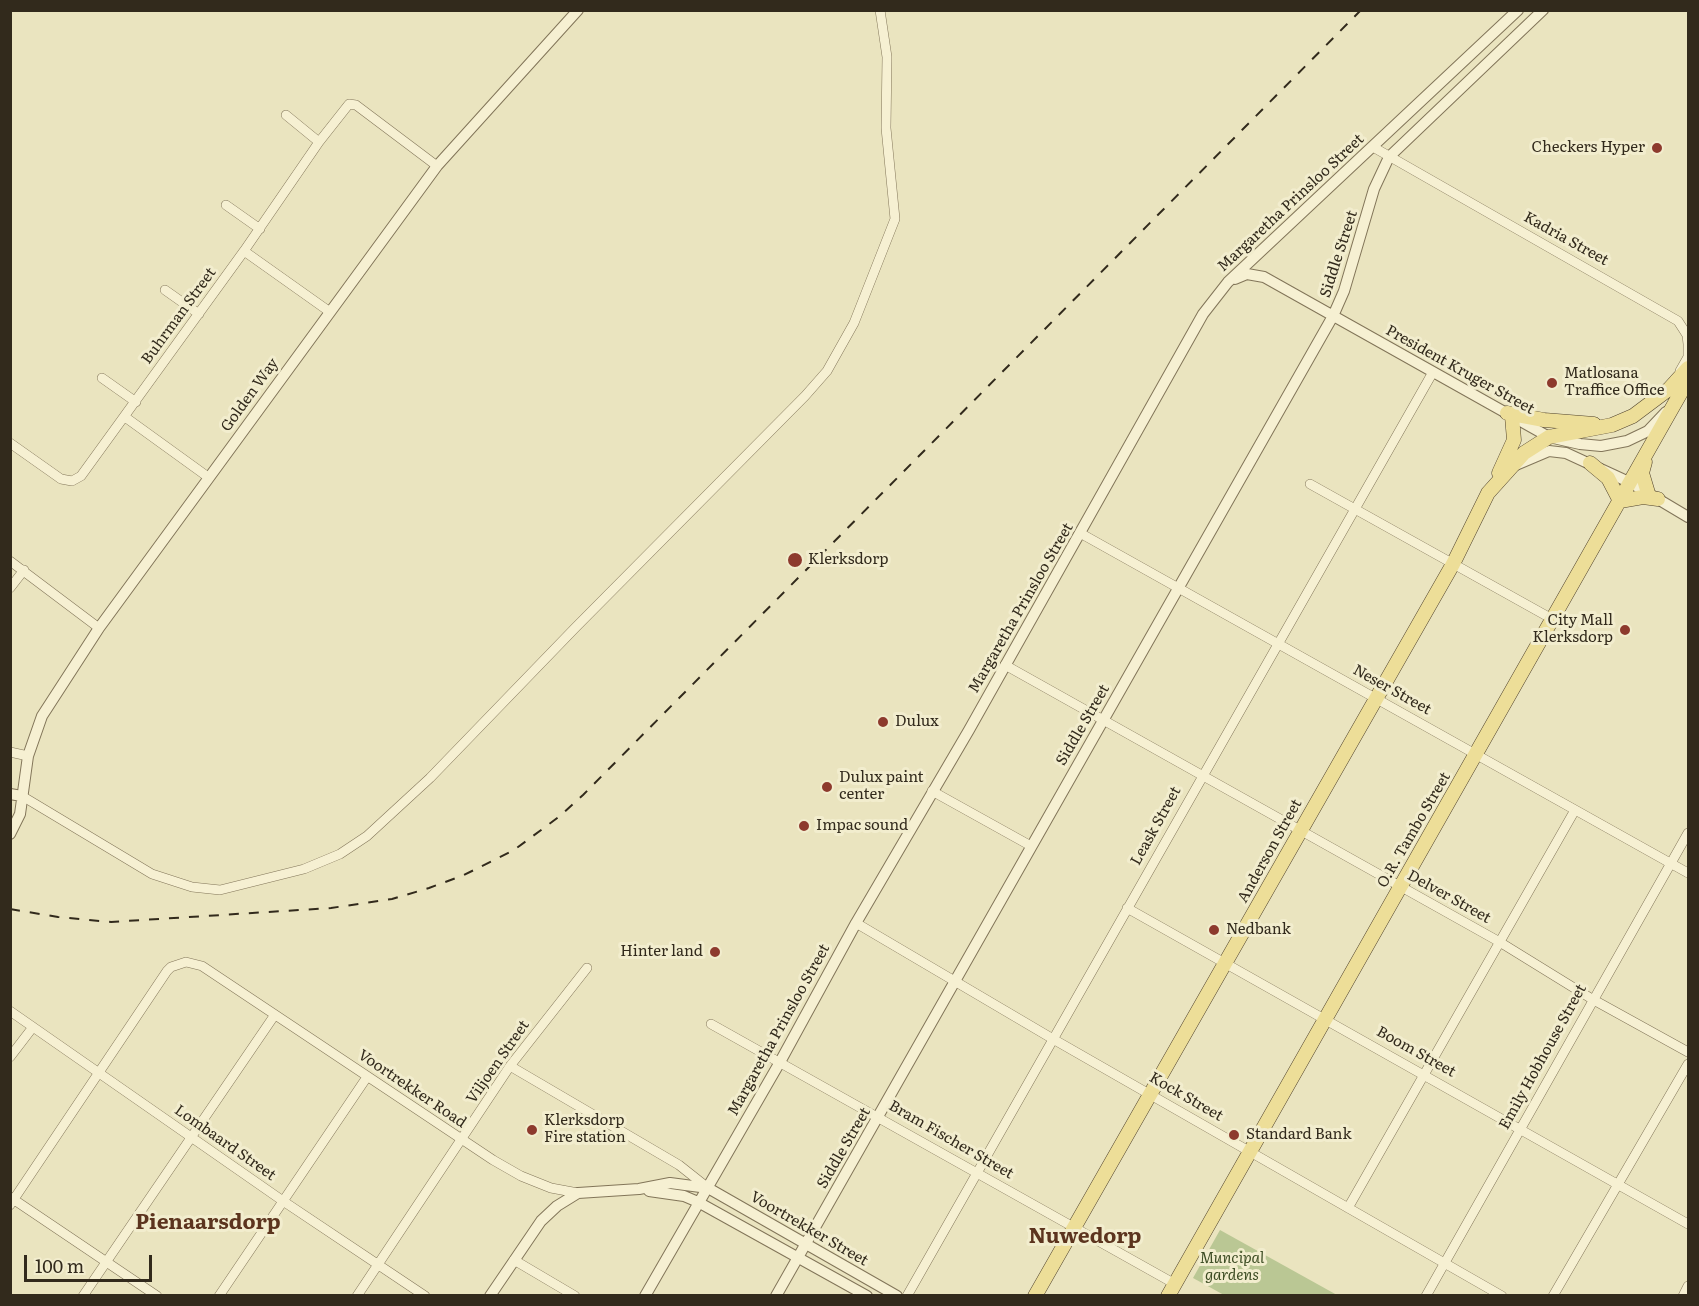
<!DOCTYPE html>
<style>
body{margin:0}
#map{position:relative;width:1699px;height:1306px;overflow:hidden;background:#eae4bf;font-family:Literata,serif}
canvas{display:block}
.frame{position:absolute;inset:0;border:12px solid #322a1c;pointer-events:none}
.scale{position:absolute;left:24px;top:1255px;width:128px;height:27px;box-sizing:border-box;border:3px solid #322a1c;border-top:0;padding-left:8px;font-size:18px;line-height:21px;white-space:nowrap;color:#322a1c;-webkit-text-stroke:4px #f2edce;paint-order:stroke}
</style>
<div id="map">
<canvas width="1699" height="1306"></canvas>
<div class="frame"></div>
<div class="scale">100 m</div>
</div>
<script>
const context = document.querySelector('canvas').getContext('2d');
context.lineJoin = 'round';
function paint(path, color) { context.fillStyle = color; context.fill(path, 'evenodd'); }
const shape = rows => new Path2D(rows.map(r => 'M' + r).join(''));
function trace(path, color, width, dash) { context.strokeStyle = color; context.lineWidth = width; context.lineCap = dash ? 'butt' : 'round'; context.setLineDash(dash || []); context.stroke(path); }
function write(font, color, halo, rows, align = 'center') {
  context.font = font + ' Literata,serif'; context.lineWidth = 6; context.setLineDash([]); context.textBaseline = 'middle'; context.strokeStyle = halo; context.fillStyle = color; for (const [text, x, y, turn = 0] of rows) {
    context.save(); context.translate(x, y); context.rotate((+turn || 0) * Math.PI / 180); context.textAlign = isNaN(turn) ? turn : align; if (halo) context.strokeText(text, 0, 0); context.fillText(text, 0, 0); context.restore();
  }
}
const green = shape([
 [1220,1230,1337,1295,1224,1295,1193,1278]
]);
const minor = shape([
 [286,115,319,142],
 [1373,147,1678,321,1687,335,1688,344,1688,357,1680,371],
 [226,205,260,229],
 [244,251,330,312],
 [165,290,199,314],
 [102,378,136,402],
 [125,417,208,477],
 [10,443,61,479,72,481,81,476,244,251,319,142,349,104,356,105,437,166],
 [1310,484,1554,620],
 [1080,533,1688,873],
 [10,561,99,628],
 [10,588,24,570],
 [1005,665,1498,941,1592,999,1688,1052],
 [10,752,28,756],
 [932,791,1031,846],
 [22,796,152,874,192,887,220,890,304,869,340,854,367,836,430,778,575,628,805,396,827,371,854,323,895,219,886,128,887,57,880,10],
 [1127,908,1688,1224],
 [856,923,1053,1039,1502,1296],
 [10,1011,283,1201,425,1296],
 [711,1024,1175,1284],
 [10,1057,33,1027],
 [510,1066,679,1165,708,1188],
 [10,1197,157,1296],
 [10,1205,167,971,171,967,186,962,202,966,493,1160,521,1176,551,1188,578,1193],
 [1348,1208,1575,810],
 [514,1260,575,1296],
 [83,1296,274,1016],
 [219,1296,367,1077],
 [357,1296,510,1066,587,968],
 [907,1296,1433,372],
 [1426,1296,1688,833],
 [1553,1296,1688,1064],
 [1683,1296,1688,1286]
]);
const tertiary = shape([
 [1235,279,1247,274,1264,277,1549,437,1580,444,1601,446,1627,441,1648,431,1666,412],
 [1516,465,1549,451,1566,453,1631,483,1688,517],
 [10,794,22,796],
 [10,834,20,814,28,756,42,716,99,628,437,166,578,10],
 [649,1191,684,1196,698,1202,867,1296],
 [490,1296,541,1221,557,1206,578,1193,639,1189,670,1183,708,1188,897,1296],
 [645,1296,780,1062,856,923,969,730,1203,314,1228,282,1518,10],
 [776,1296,1333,316,1344,291,1374,189,1389,157,1543,10]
]);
const primary = shape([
 [1507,413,1544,420,1594,424],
 [1645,462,1642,473,1648,493],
 [1590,463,1608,478,1620,501,1643,497,1658,499],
 [1499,473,1514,440,1512,416],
 [1035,1296,1453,564,1488,493,1524,453,1549,437,1612,425,1633,416,1669,389,1688,368],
 [1168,1296,1688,380]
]);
const rail = shape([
 [10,909,58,917,111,922,331,908,392,899,429,888,464,875,514,850,560,816,583,795,1361,10]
]);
const markers = [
 [1657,148,6,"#8d3a2d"],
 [1552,383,6,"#8d3a2d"],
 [795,560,8,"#8d3a2d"],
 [1625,630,6,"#8d3a2d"],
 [883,722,6,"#8d3a2d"],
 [827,787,6,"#8d3a2d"],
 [804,826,6,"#8d3a2d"],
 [1214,930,6,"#8d3a2d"],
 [715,952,6,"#8d3a2d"],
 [532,1130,6,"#8d3a2d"],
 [1234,1135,6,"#8d3a2d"]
];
const poiNames = [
 ["Checkers Hyper",1645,148,"right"],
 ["Matlosana",1564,374],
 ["Traffice Office",1564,391],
 ["Klerksdorp",808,560],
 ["City Mall",1613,621,"right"],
 ["Klerksdorp",1613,638,"right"],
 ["Dulux",895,722],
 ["Dulux paint",839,778],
 ["center",839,795],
 ["Impac sound",816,826],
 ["Nedbank",1226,930],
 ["Hinter land",703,952,"right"],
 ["Klerksdorp",544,1121],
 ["Fire station",544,1138],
 ["Standard Bank",1246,1135]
];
const streetNames = [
 ["Margaretha Prinsloo Street",1291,203,-43],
 ["Kadria Street",1566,239,29],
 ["Siddle Street",1339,254,-72],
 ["Buhrman Street",179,316,-54],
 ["President Kruger Street",1460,370,29],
 ["Golden Way",250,395,-54],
 ["Margaretha Prinsloo Street",1021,608,-60],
 ["Neser Street",1392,690,29],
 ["Siddle Street",1083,725,-60],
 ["Leask Street",1156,826,-61],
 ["O.R. Tambo Street",1414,830,-60],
 ["Anderson Street",1270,851,-61],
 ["Delver Street",1449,897,29],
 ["Margaretha Prinsloo Street",779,1030,-61],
 ["Boom Street",1416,1052,29],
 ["Emily Hobhouse Street",1543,1057,-61],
 ["Viljoen Street",498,1062,-55],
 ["Voortrekker Road",412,1089,34],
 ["Kock Street",1186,1097,30],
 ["Bram Fischer Street",951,1140,30],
 ["Lombaard Street",225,1143,35],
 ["Siddle Street",844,1148,-60],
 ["Voortrekker Street",809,1229,30]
];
const parkNames = [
 ["Muncipal",1232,1259],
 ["gardens",1232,1276]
];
const districtNames = [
 ["Pienaarsdorp",208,1223],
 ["Nuwedorp",1085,1237]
];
paint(green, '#bac794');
trace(minor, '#827559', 10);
trace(tertiary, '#827559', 12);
trace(primary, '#50422d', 15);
trace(minor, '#f6f0d2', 9);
trace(tertiary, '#f6f0d2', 10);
trace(primary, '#edde98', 14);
trace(rail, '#322a1c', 2, [10, 10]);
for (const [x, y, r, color] of markers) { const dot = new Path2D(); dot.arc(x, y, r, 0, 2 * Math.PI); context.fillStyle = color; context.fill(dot); trace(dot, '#f2edce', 2); }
write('15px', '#322a1c', '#f2edce', poiNames, 'left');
write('15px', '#322a1c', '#f2edce', streetNames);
write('italic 15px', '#3d4d24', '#f2edce', parkNames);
write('bold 21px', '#5c341e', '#f2edce', districtNames);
</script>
